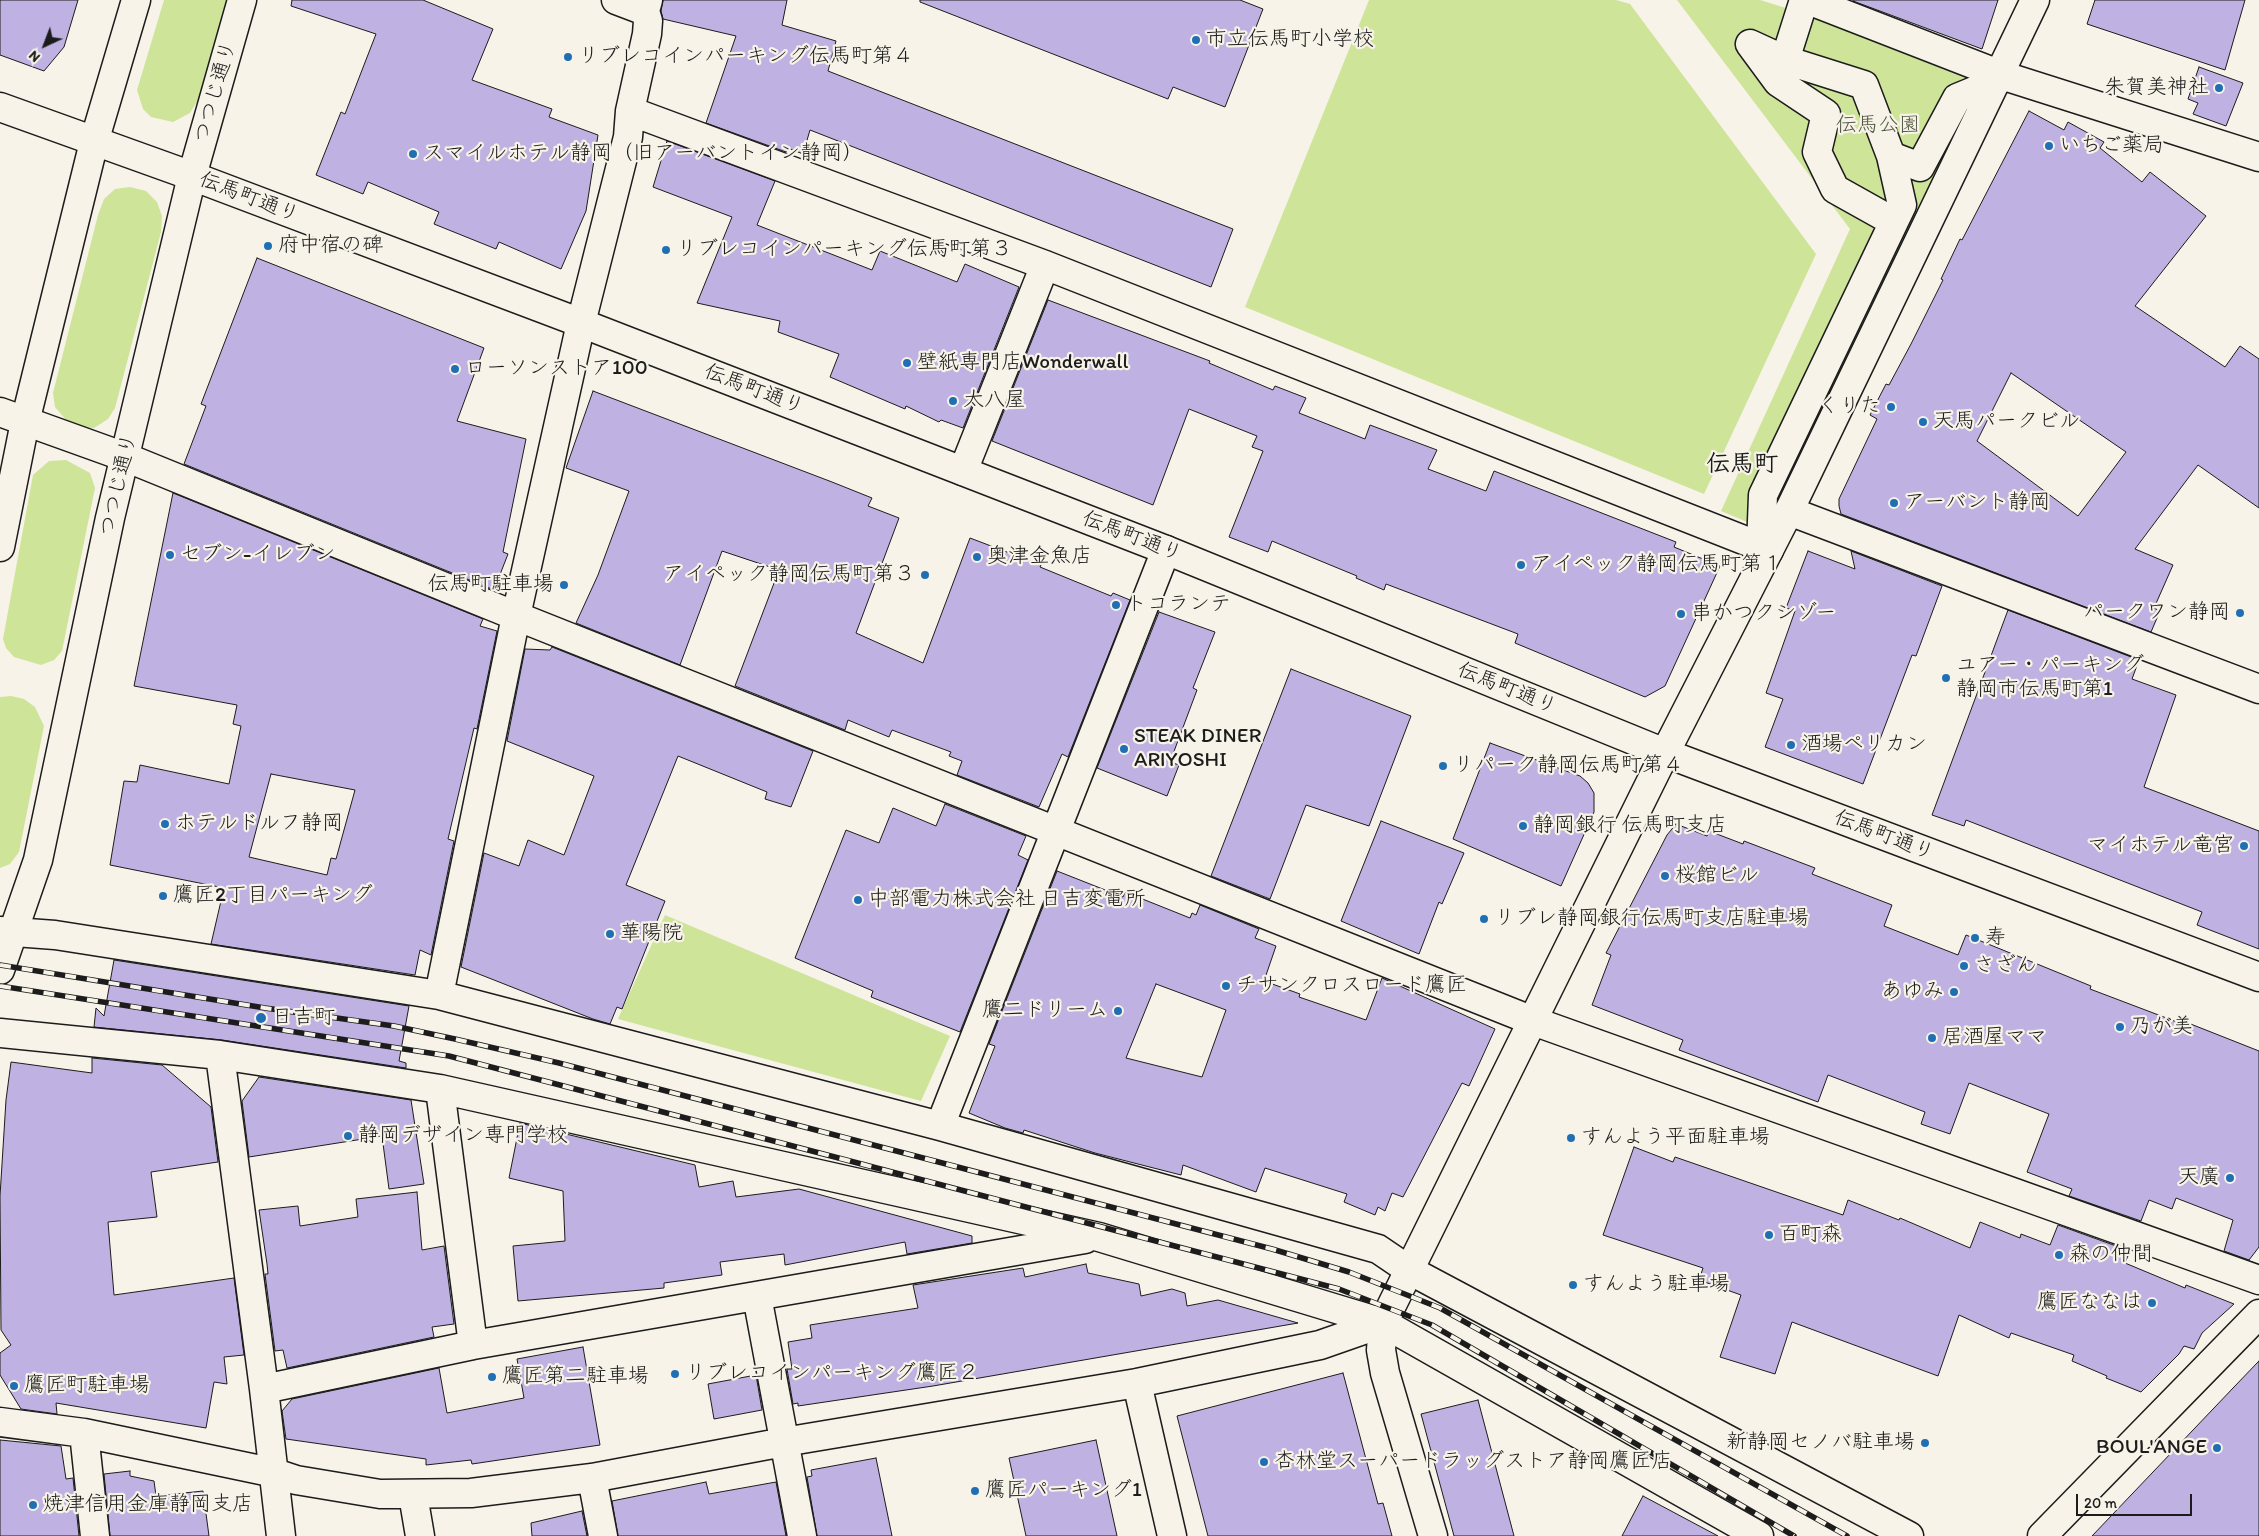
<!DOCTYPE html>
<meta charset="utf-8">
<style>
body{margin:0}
#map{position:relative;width:2259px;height:1536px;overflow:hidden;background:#f7f3e8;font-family:Itim,sans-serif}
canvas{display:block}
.north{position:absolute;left:20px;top:20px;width:50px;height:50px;-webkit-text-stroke:4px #f7f3e8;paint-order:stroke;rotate:223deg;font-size:14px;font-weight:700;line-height:20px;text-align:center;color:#1c1c1c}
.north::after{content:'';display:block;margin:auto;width:18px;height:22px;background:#1c1c1c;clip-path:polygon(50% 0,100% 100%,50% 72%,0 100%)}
.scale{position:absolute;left:2076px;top:1494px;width:116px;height:22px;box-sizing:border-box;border:2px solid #1c1c1c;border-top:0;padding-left:6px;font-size:15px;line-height:18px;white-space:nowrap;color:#1c1c1c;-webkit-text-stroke:4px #f7f3e8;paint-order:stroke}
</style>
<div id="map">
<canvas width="2259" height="1536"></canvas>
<div class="north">N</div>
<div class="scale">20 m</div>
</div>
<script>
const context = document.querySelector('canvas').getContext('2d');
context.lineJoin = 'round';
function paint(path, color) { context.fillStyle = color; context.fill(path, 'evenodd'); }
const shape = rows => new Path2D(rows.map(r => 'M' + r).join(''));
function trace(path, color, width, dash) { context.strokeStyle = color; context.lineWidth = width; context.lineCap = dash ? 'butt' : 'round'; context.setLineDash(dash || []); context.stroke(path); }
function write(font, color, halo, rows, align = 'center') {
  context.font = font + ' Itim,"Klee One",sans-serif'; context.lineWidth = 4.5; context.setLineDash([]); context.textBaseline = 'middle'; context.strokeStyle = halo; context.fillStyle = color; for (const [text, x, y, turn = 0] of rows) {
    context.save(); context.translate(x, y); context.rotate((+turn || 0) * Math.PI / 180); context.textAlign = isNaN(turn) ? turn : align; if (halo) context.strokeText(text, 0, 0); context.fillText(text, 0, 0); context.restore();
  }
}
const green = shape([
 [164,0,228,0,198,100,190,113,173,122,151,117,143,109,137,90],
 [1369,0,1616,0,1630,4,1816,254,1704,494,1245,307],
 [1677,0,1760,0,2001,75,1764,529,1721,511,1850,229],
 [130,187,146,191,157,202,162,216,161,232,115,408,108,419,94,428,80,427,66,420,55,407,53,393,98,215,104,199,115,189],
 [66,460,90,473,95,488,62,651,54,660,41,665,14,657,6,648,3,639,33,475,49,461],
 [11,696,24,699,35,707,44,726,19,852,10,864,0,868,0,697],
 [665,915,950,1036,921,1101,618,1019]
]);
const building = shape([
 [0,0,78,0,64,47,44,71,0,55,0,0],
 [292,0,423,0,493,29,472,80,552,109,549,117,598,135,586,211,561,269,499,242,496,249,434,224,439,212,368,182,363,194,316,175,341,112,345,114,376,34,291,6,292,0],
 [663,0,787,0,782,25,836,41,828,71,1233,229,1211,287,810,130,803,154,788,148,786,152,706,123,736,36,663,19,661,11,663,0],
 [920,0,1240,0,1263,9,1225,107,1173,87,1168,99,920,2,920,0],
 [1998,0,1982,49,1853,1,1853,0,1998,0],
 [2095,0,2245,0,2225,70,2087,24,2095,0],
 [2199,67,2243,83,2226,126,2193,114,2198,103,2188,99,2199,67],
 [2029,111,2064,130,2068,122,2104,142,2100,148,2142,182,2150,172,2206,216,2135,306,2225,367,2240,346,2259,359,2259,508,2198,465,2135,549,2173,565,2154,608,2160,611,2151,632,1841,514,1839,506,1839,499,1877,419,1870,415,1886,384,1889,385,1911,344,1943,280,1941,279,1960,239,1962,240,2029,111],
 [2011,373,2126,452,2078,516,1977,441,2011,373],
 [667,141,775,181,757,225,872,270,880,251,957,282,965,264,1019,287,963,428,941,420,939,422,906,406,905,409,830,377,839,354,778,332,780,321,697,303,732,217,653,187,667,141],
 [257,258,484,348,457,421,526,439,503,552,508,554,494,590,184,464,206,406,201,404,257,258],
 [1048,300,1210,361,1209,363,1273,390,1275,386,1306,398,1299,413,1365,439,1370,425,1437,450,1428,469,1486,491,1494,471,1676,542,1674,547,1720,566,1665,686,1645,697,1515,643,1518,634,1386,584,1384,590,1356,578,1357,576,1272,541,1268,552,1229,537,1263,451,1252,447,1257,436,1189,409,1153,505,992,441,1048,300],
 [593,391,832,482,872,498,868,506,899,518,856,633,923,663,970,538,1041,565,1040,567,1111,596,1113,593,1130,600,1068,757,1062,754,1039,807,957,775,962,761,949,756,951,752,892,730,889,737,848,720,845,730,735,686,779,570,722,551,680,665,576,623,598,575,629,491,566,468,593,391],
 [173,493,483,619,480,626,497,631,477,729,474,728,448,839,454,841,431,955,420,950,415,975,211,944,224,888,110,865,124,781,137,782,140,765,229,784,241,726,233,724,237,705,134,686,173,493],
 [271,774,355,790,336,859,331,858,327,875,249,857,271,774],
 [1808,551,1855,569,1851,551,1942,586,1916,656,1912,655,1863,784,1765,747,1783,699,1766,693,1795,611,1786,608,1808,551],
 [2008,610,2139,660,2132,679,2176,695,2144,787,2259,831,2259,949,2197,925,2202,912,1966,820,1964,826,1932,815,2008,610],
 [1159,612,1215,632,1193,688,1197,690,1170,762,1179,765,1167,796,1097,768,1159,612],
 [552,647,813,751,791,807,765,799,767,792,678,756,626,885,665,901,622,1009,617,1007,610,1024,593,1019,461,967,484,853,519,866,528,840,564,855,594,776,507,741,525,649,550,650,552,647],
 [1291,669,1411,716,1369,826,1306,805,1270,899,1211,876,1291,669],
 [1490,743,1580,776,1588,783,1594,793,1594,812,1561,886,1453,839,1490,743],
 [945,804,1026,836,1018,855,1028,860,960,1032,871,997,873,991,795,958,846,830,879,843,893,808,936,826,945,804],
 [1381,821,1464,853,1442,904,1439,902,1419,954,1341,921,1381,821],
 [1676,824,1707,836,1709,831,1743,844,1744,841,1815,868,1812,874,1892,905,1884,926,1958,955,1966,935,2091,986,2090,989,2177,1022,2178,1019,2259,1051,2259,1247,2249,1260,2224,1251,2233,1220,2176,1198,2172,1209,2149,1200,2141,1221,2069,1196,2072,1189,2027,1172,2049,1114,1969,1083,1950,1134,1921,1124,1925,1112,1828,1075,1818,1102,1679,1050,1683,1040,1592,1005,1611,955,1606,953,1667,835,1676,824],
 [1057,871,1123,897,1125,892,1190,918,1192,913,1196,915,1200,905,1259,929,1255,938,1276,946,1264,981,1300,994,1299,997,1366,1020,1382,978,1495,1029,1469,1086,1462,1083,1403,1197,1392,1193,1385,1211,1378,1207,1375,1215,1344,1202,1347,1194,1265,1168,1256,1192,1183,1165,1181,1175,1095,1153,1024,1130,1023,1133,1005,1128,969,1113,995,1046,989,1044,1057,871],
 [1156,984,1226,1010,1202,1077,1126,1058,1156,984],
 [114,960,409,1006,399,1061,406,1063,406,1068,222,1040,94,1027,96,1008,104,1016,114,960],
 [92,1058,162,1065,211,1107,218,1162,151,1172,157,1217,108,1222,114,1295,234,1278,244,1355,224,1357,227,1384,214,1382,206,1428,56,1403,57,1414,21,1409,0,1375,0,1353,11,1345,1,1330,0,1196,6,1100,11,1062,92,1073,92,1058],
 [259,1077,411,1100,424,1184,389,1189,382,1136,249,1157,242,1101,259,1077],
 [520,1123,695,1165,699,1187,733,1181,736,1197,799,1189,972,1236,972,1243,907,1254,905,1242,785,1265,784,1254,720,1262,722,1275,664,1283,664,1288,518,1301,513,1246,565,1241,563,1191,509,1178,520,1123],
 [1634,1147,1673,1162,1675,1157,1843,1215,1848,1200,1899,1220,1900,1218,1970,1248,1980,1222,2020,1238,2021,1234,2050,1245,2058,1225,2130,1251,2125,1263,2185,1288,2186,1285,2234,1304,2202,1333,2194,1349,2184,1346,2179,1354,2141,1392,2106,1378,2107,1376,2072,1361,2074,1355,2011,1333,2009,1338,1959,1315,1938,1376,1792,1322,1775,1374,1720,1357,1741,1295,1699,1280,1703,1268,1603,1235,1634,1147],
 [417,1192,422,1250,444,1246,454,1324,432,1327,434,1337,287,1368,283,1350,275,1351,265,1274,268,1274,267,1264,259,1210,298,1206,300,1226,358,1217,356,1199,417,1192],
 [1086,1264,1088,1273,1139,1284,1141,1296,1172,1289,1185,1293,1187,1306,1218,1300,1298,1323,933,1386,798,1406,798,1403,793,1404,787,1369,792,1369,788,1342,812,1338,810,1325,918,1308,913,1285,1023,1268,1025,1277,1086,1264],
 [583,1347,600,1445,472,1464,471,1460,426,1465,426,1459,286,1439,282,1411,292,1399,439,1368,447,1413,524,1398,517,1359,583,1347],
 [2259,1361,2259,1536,2092,1536,2234,1387,2259,1361],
 [1343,1373,1378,1504,1383,1503,1392,1536,1208,1536,1177,1416,1343,1373],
 [756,1375,762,1410,714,1419,708,1384,756,1375],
 [1478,1400,1514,1536,1454,1536,1421,1414,1478,1400],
 [0,1440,61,1446,66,1479,73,1478,79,1536,0,1536,0,1440],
 [1096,1440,1117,1536,1026,1536,1009,1458,1096,1440],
 [876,1458,892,1536,817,1536,807,1477,812,1476,811,1470,876,1458],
 [130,1471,130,1476,154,1481,156,1496,203,1491,209,1536,110,1536,104,1474,130,1471],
 [706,1482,709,1494,776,1482,786,1536,618,1536,612,1501,706,1482],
 [1643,1496,1718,1536,1622,1536,1643,1496],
 [582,1511,587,1536,532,1536,531,1523,582,1511]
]);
const pedestrian = shape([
 [1785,60,1750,44,1778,82,1826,114,1817,152,1835,189,1894,222],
 [1891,156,1920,167,1957,98,1996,82],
 [1761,547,1763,495,1902,205,1891,156,1864,85,1785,60,1804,0]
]);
const minor = shape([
 [616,0,645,11],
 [1808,0,2001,75,2259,157],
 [630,111,1045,265,1769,550],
 [0,412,125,457,516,616,1533,1021,2259,1280],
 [963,471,1045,265],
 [1789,511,2259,689],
 [0,931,55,935,439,995,940,1126,1378,1249,1409,1270,1909,1536],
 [439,995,516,616,581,323,628,137,630,111,647,34,648,21,645,11,648,0],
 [0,1033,220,1055,440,1089,1099,1237,1383,1323,1759,1536],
 [220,1055,264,1389,281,1536],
 [440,1089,473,1345],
 [940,1126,1166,550],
 [757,1296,802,1536],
 [1137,1383,1172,1536],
 [264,1389,473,1345,1085,1239],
 [0,1422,84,1433,275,1473,296,1480,380,1494,471,1493,592,1478,784,1442,1137,1383,1320,1345,1383,1323],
 [84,1433,95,1536],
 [592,1478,603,1536],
 [413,1495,420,1536],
 [2042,1536,2259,1314]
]);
const tertiary = shape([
 [0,107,192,176,581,323,1166,550,1665,753,2259,977],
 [1433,1536,1385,1373,1381,1350,1383,1323,1665,753,1789,511,2035,0]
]);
const secondary = shape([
 [0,547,25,422,94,142,136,0],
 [0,970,38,860,110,518,192,176,242,0]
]);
const rail = shape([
 [0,965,265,1008,394,1026,455,1039,559,1063,1272,1249,1349,1272,1440,1308,1847,1536],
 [0,986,449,1056,1339,1289,1432,1325,1794,1536]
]);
const markers = [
 [1196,40,5,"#1f6fb2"],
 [568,57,5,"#1f6fb2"],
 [2219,88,5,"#1f6fb2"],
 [2049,146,5,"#1f6fb2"],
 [413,154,5,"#1f6fb2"],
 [268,246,5,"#1f6fb2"],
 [666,250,5,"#1f6fb2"],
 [907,363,5,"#1f6fb2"],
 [455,369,5,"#1f6fb2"],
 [953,401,5,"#1f6fb2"],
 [1891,407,5,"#1f6fb2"],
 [1923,422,5,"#1f6fb2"],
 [1894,503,5,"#1f6fb2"],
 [170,555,5,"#1f6fb2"],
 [977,557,5,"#1f6fb2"],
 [1521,565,5,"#1f6fb2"],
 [925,575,5,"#1f6fb2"],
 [564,585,5,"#1f6fb2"],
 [1116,605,5,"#1f6fb2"],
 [2240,613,5,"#1f6fb2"],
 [1681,614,5,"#1f6fb2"],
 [1946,678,5,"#1f6fb2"],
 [1791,745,5,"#1f6fb2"],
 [1124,749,5,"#1f6fb2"],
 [1443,766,5,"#1f6fb2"],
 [165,824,5,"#1f6fb2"],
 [1523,826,5,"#1f6fb2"],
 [2244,846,5,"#1f6fb2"],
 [1665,876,5,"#1f6fb2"],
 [163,896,5,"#1f6fb2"],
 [858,900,5,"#1f6fb2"],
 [1484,919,5,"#1f6fb2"],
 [610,934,5,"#1f6fb2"],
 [1975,938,5,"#1f6fb2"],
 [1964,966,5,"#1f6fb2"],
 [1226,986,5,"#1f6fb2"],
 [1954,992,5,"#1f6fb2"],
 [1118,1011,5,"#1f6fb2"],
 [261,1018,6,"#1f6fb2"],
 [2120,1027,5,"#1f6fb2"],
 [1932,1038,5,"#1f6fb2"],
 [348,1136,5,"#1f6fb2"],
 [1571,1138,5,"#1f6fb2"],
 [2230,1178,5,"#1f6fb2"],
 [1769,1235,5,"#1f6fb2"],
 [2059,1255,5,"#1f6fb2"],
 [1573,1285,5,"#1f6fb2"],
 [2152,1303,5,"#1f6fb2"],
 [675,1374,5,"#1f6fb2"],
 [492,1377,5,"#1f6fb2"],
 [14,1386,5,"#1f6fb2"],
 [1925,1443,5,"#1f6fb2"],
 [2217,1448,5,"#1f6fb2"],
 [1264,1462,5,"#1f6fb2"],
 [975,1491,5,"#1f6fb2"],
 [33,1505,5,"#1f6fb2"]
];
const poiNames = [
 ["市立伝馬町小学校",1206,40],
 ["リブレコインパーキング伝馬町第４",578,57],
 ["朱賀美神社",2209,88,"right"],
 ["いちご薬局",2059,146],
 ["スマイルホテル静岡（旧アーバントイン静岡）",423,154],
 ["府中宿の碑",278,246],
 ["リブレコインパーキング伝馬町第３",676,250],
 ["壁紙専門店Wonderwall",917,363],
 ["ローソンストア100",465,369],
 ["太八屋",963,401],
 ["くりた",1881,407,"right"],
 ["天馬パークビル",1933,422],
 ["アーバント静岡",1904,503],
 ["セブン-イレブン",180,555],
 ["奥津金魚店",987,557],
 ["アイペック静岡伝馬町第１",1531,565],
 ["アイペック静岡伝馬町第３",915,575,"right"],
 ["伝馬町駐車場",554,585,"right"],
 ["トコランテ",1126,605],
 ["パークワン静岡",2230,613,"right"],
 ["串かつクシゾー",1691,614],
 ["ユアー・パーキング",1956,666],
 ["静岡市伝馬町第1",1956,690],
 ["STEAK DINER",1134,737],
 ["ARIYOSHI",1134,761],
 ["酒場ペリカン",1801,745],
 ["リパーク静岡伝馬町第４",1453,766],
 ["ホテルドルフ静岡",175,824],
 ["静岡銀行 伝馬町支店",1533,826],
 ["マイホテル竜宮",2234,846,"right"],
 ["桜館ビル",1675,876],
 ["鷹匠2丁目パーキング",173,896],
 ["中部電力株式会社 日吉変電所",868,900],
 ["リブレ静岡銀行伝馬町支店駐車場",1494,919],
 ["華陽院",620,934],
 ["寿",1985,938],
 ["さざん",1974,966],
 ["チサンクロスロード鷹匠",1236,986],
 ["あゆみ",1944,992,"right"],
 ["鷹二ドリーム",1108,1011,"right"],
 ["日吉町",272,1018],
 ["乃が美",2130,1027],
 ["居酒屋ママ",1942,1038],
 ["静岡デザイン専門学校",358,1136],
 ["すんよう平面駐車場",1581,1138],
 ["天廣",2220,1178,"right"],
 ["百町森",1779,1235],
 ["森の仲間",2069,1255],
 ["すんよう駐車場",1583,1285],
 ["鷹匠ななは",2142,1303,"right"],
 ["リブレコインパーキング鷹匠２",685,1374],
 ["鷹匠第二駐車場",502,1377],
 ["鷹匠町駐車場",24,1386],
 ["新静岡セノバ駐車場",1915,1443,"right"],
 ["BOUL'ANGE",2207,1448,"right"],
 ["杏林堂スーパードラッグストア静岡鷹匠店",1274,1462],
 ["鷹匠パーキング1",985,1491],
 ["焼津信用金庫静岡支店",43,1505]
];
const streetNames = [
 ["つつじ通り",216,92,-74],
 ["伝馬町通り",249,198,21],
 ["伝馬町通り",754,390,21],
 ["つつじ通り",119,485,-77],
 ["伝馬町通り",1132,537,21],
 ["伝馬町通り",1507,689,22],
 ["伝馬町通り",1884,836,21]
];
const parkNames = [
 ["伝馬公園",1878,126]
];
const quarterNames = [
 ["伝馬町",1742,465]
];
paint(green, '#cde499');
paint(building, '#bfb1e2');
trace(building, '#1c1c1c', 1);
trace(pedestrian, '#1c1c1c', 31);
trace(minor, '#1c1c1c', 31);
trace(tertiary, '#1c1c1c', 31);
trace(secondary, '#1c1c1c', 31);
trace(pedestrian, '#f7f3e8', 28);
trace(minor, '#f7f3e8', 28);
trace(tertiary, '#f7f3e8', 28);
trace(secondary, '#f7f3e8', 28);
trace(rail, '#1c1c1c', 5.5);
trace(rail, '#f7f3e8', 4, [11]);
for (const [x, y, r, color] of markers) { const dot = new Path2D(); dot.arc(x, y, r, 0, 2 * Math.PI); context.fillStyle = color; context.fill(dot); trace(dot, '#f7f3e8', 2); }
write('21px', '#1c1c1c', '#f7f3e8', poiNames, 'left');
write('21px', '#1c1c1c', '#f7f3e8', streetNames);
write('21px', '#515842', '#f7f3e8', parkNames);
write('bold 24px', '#1c1c1c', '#f7f3e8', quarterNames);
</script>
